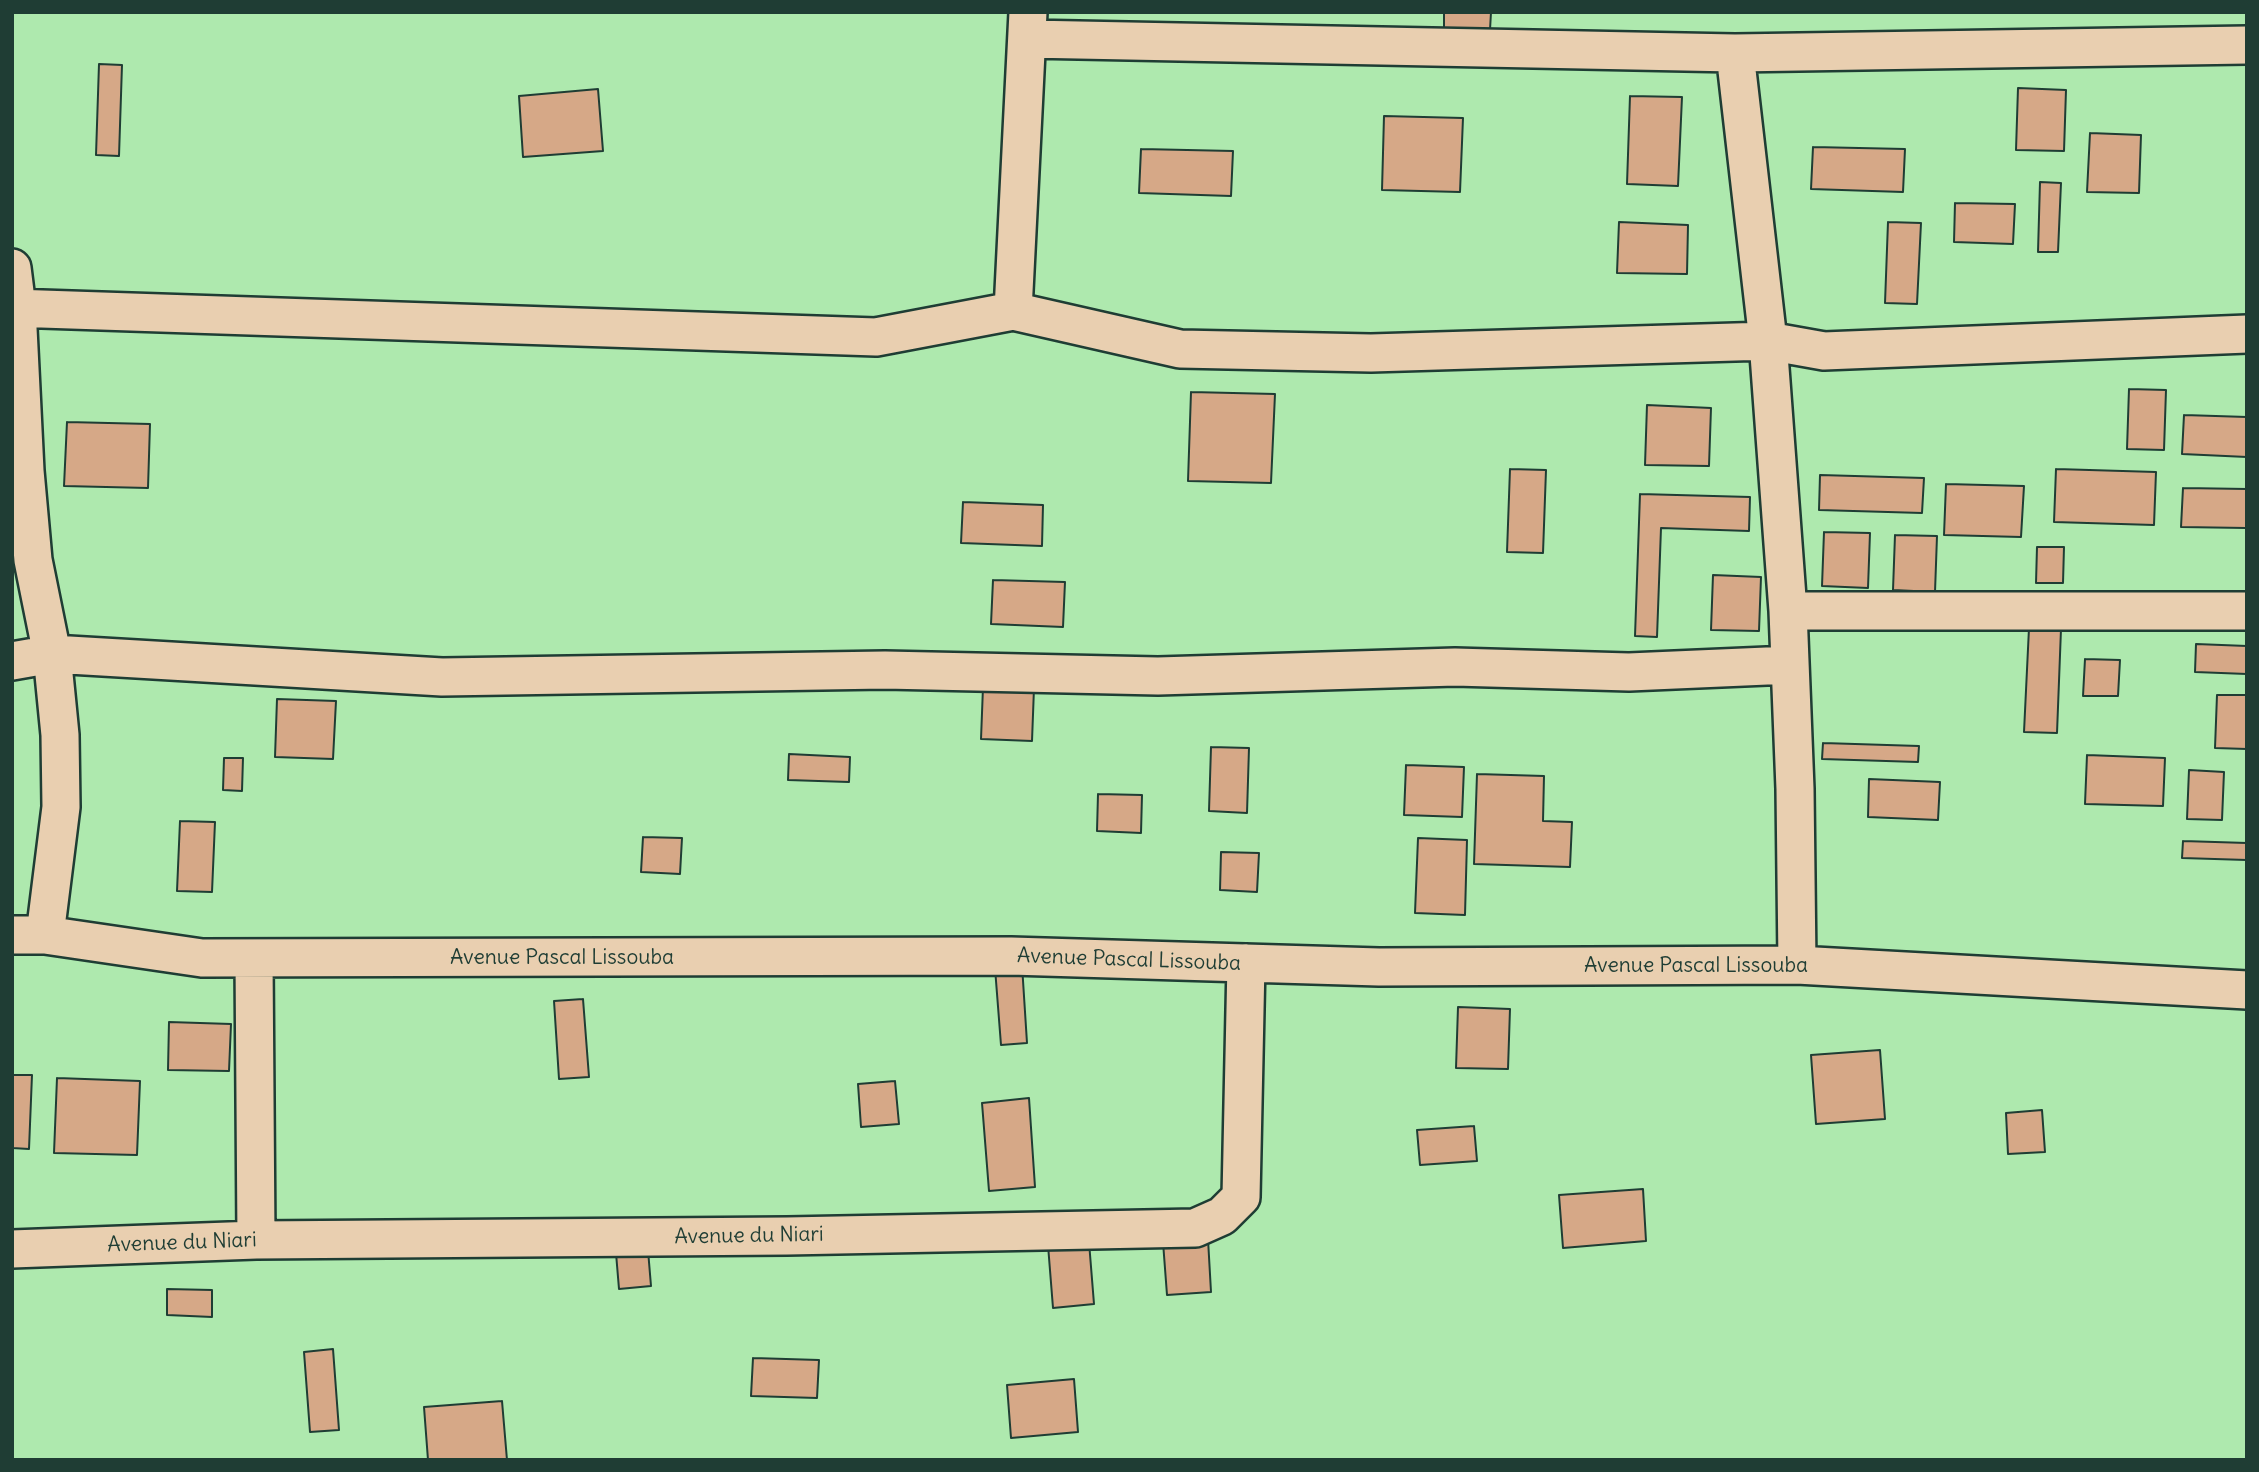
<!DOCTYPE html>
<style>
body{margin:0}
#map{position:relative;width:2259px;height:1472px;overflow:hidden;background:#e9cfb0;font-family:Delius,sans-serif}
canvas{display:block}
.frame{position:absolute;inset:0;border:14px solid #1f3d34;pointer-events:none}
</style>
<div id="map">
<canvas width="2259" height="1472"></canvas>
<div class="frame"></div>
</div>
<script>
const context = document.querySelector('canvas').getContext('2d');
context.lineJoin = 'round';
function paint(path, color) { context.fillStyle = color; context.fill(path, 'evenodd'); }
const shape = rows => new Path2D(rows.map(r => 'M' + r).join(''));
function trace(path, color, width, dash) { context.strokeStyle = color; context.lineWidth = width; context.lineCap = dash ? 'butt' : 'round'; context.setLineDash(dash || []); context.stroke(path); }
function write(font, color, halo, rows, align = 'center') {
  context.font = font + ' Delius,sans-serif'; context.lineWidth = 6; context.setLineDash([]); context.textBaseline = 'middle'; context.strokeStyle = halo; context.fillStyle = color; for (const [text, x, y, turn = 0] of rows) {
    context.save(); context.translate(x, y); context.rotate((+turn || 0) * Math.PI / 180); context.textAlign = isNaN(turn) ? turn : align; if (halo) context.strokeText(text, 0, 0); context.fillText(text, 0, 0); context.restore();
  }
}
const green = shape([
 [12,12,2247,12,2247,1460,12,1460]
]);
const building = shape([
 [1444,12,1491,12,1490,30,1444,29,1444,12],
 [99,64,122,65,119,156,96,155,99,64],
 [2018,88,2066,90,2064,151,2016,150,2018,88],
 [598,89,603,151,523,157,519,96,598,89],
 [1630,96,1682,97,1678,186,1627,184,1630,96],
 [1384,116,1463,118,1460,192,1382,190,1384,116],
 [2090,133,2141,135,2139,193,2087,192,2090,133],
 [1813,147,1905,149,1903,192,1811,189,1813,147],
 [1141,149,1233,151,1231,196,1139,193,1141,149],
 [2040,182,2061,183,2058,252,2038,252,2040,182],
 [1955,203,2015,204,2013,244,1954,242,1955,203],
 [1619,222,1688,225,1687,274,1617,273,1619,222],
 [1888,222,1921,223,1917,304,1885,303,1888,222],
 [2129,389,2166,390,2164,450,2127,449,2129,389],
 [1191,392,1275,394,1271,483,1188,481,1191,392],
 [1647,405,1711,408,1709,466,1645,465,1647,405],
 [2184,415,2247,417,2247,457,2182,454,2184,415],
 [67,422,150,424,148,488,64,486,67,422],
 [1510,469,1546,470,1543,553,1507,552,1510,469],
 [2056,469,2156,472,2154,525,2054,522,2056,469],
 [1820,475,1924,478,1922,513,1819,510,1820,475],
 [1946,484,2024,486,2021,537,1944,535,1946,484],
 [2183,488,2247,489,2246,528,2181,527,2183,488],
 [1640,494,1750,497,1749,531,1661,528,1657,637,1635,636,1640,494],
 [963,502,1043,505,1042,546,961,543,963,502],
 [1824,532,1870,533,1868,588,1822,586,1824,532],
 [1895,535,1937,536,1935,592,1893,590,1895,535],
 [2037,547,2064,547,2063,583,2036,583,2037,547],
 [1713,575,1761,577,1759,631,1711,630,1713,575],
 [993,580,1065,582,1063,627,991,624,993,580],
 [2029,628,2061,629,2057,733,2024,732,2029,628],
 [2196,644,2247,646,2247,674,2195,672,2196,644],
 [2085,659,2120,660,2118,696,2083,696,2085,659],
 [983,687,1034,688,1032,741,981,739,983,687],
 [2217,695,2247,695,2247,749,2215,748,2217,695],
 [277,699,336,701,333,759,275,757,277,699],
 [1823,743,1919,746,1918,762,1822,759,1823,743],
 [1211,747,1249,748,1247,813,1209,811,1211,747],
 [789,754,850,757,849,782,788,780,789,754],
 [2087,755,2165,758,2163,806,2085,804,2087,755],
 [224,758,243,758,242,791,223,790,224,758],
 [1406,765,1464,767,1462,817,1404,815,1406,765],
 [2189,770,2224,772,2222,820,2187,819,2189,770],
 [1477,774,1544,776,1543,821,1572,822,1570,867,1474,864,1477,774],
 [1869,779,1940,782,1938,820,1868,817,1869,779],
 [1098,794,1142,795,1141,833,1097,831,1098,794],
 [180,821,215,822,212,892,177,891,180,821],
 [643,837,682,838,680,874,641,872,643,837],
 [1418,838,1467,840,1465,915,1415,913,1418,838],
 [2183,841,2247,843,2247,860,2182,858,2183,841],
 [1221,852,1259,853,1257,892,1220,890,1221,852],
 [1022,965,1027,1043,1001,1045,995,968,1022,965],
 [583,999,589,1077,559,1079,554,1001,583,999],
 [1458,1007,1510,1009,1508,1069,1456,1068,1458,1007],
 [169,1022,231,1024,229,1071,168,1070,169,1022],
 [1880,1050,1885,1119,1816,1124,1811,1055,1880,1050],
 [12,1075,32,1075,29,1149,12,1148,12,1075],
 [57,1078,140,1081,137,1155,54,1153,57,1078],
 [895,1081,899,1124,861,1127,858,1084,895,1081],
 [1029,1098,1035,1187,989,1191,982,1103,1029,1098],
 [2042,1110,2045,1152,2008,1154,2006,1113,2042,1110],
 [1474,1126,1477,1161,1420,1165,1417,1130,1474,1126],
 [1643,1189,1646,1241,1563,1248,1559,1195,1643,1189],
 [1208,1239,1211,1292,1167,1295,1163,1242,1208,1239],
 [1089,1242,1094,1304,1053,1308,1048,1245,1089,1242],
 [648,1250,651,1286,619,1289,616,1253,648,1250],
 [167,1289,212,1290,212,1317,167,1315,167,1289],
 [333,1349,339,1430,310,1432,304,1352,333,1349],
 [753,1358,819,1360,817,1398,751,1396,753,1358],
 [1074,1379,1078,1432,1011,1438,1007,1385,1074,1379],
 [502,1401,507,1460,428,1460,424,1407,502,1401]
]);
const street = shape([
 [1028,39,1735,53,2247,45],
 [1735,53,1768,341,1788,611,1795,789,1797,965],
 [12,268,17,308,25,471,33,560,52,654,60,735,61,807,45,935],
 [12,308,876,337,1013,311,1180,349,1371,353,1768,341,1824,351,2247,334],
 [1013,311,1028,12],
 [1788,611,2247,611],
 [12,661,52,654,442,677,885,670,1158,676,1455,667,1629,672,1790,665],
 [12,935,45,935,202,958,1011,956,1379,967,1797,965,2247,990],
 [254,959,256,1240],
 [12,1249,256,1240,787,1236,1195,1228,1222,1216,1241,1197,1246,963]
]);
const streetNames = [
 ["Avenue Pascal Lissouba",562,958],
 ["Avenue Pascal Lissouba",1129,960,2],
 ["Avenue Pascal Lissouba",1696,966],
 ["Avenue du Niari",749,1236,-1],
 ["Avenue du Niari",182,1243,-2]
];
paint(green, '#aee9ae');
paint(building, '#d6a887');
trace(building, '#1f3d34', 2);
trace(street, '#1f3d34', 42);
trace(street, '#e9cfb0', 37);
write('21px', '#1f3d34', '#e9cfb0', streetNames);
</script>
